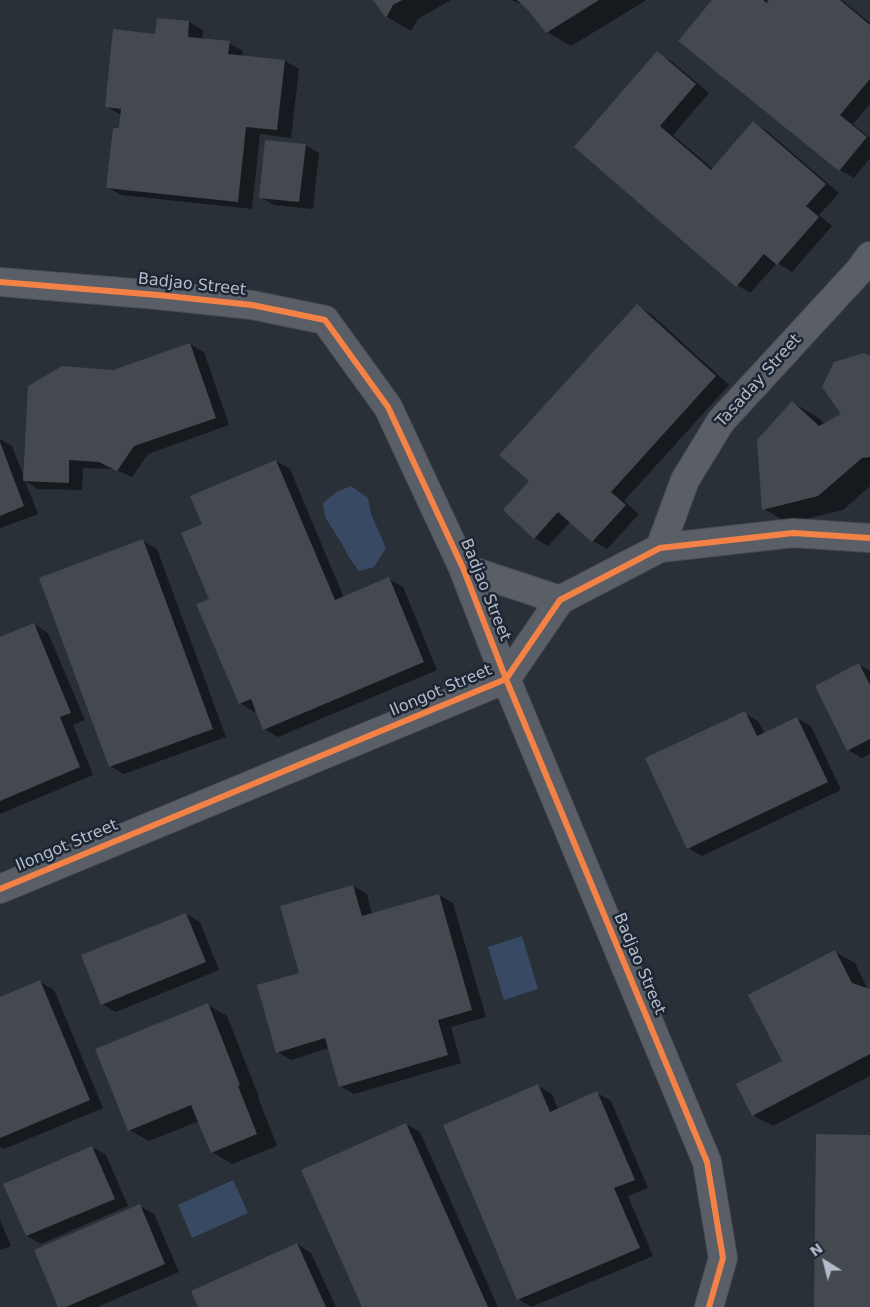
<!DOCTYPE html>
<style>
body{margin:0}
#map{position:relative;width:870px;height:1307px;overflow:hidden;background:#2a3038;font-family:"DejaVu Sans",sans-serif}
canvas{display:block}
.north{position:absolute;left:800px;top:1237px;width:50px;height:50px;-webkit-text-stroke:4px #1d2633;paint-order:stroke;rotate:324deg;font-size:14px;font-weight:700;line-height:20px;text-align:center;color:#b4bcc9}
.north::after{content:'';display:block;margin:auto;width:18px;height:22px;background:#b4bcc9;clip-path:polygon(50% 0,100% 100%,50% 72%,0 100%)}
</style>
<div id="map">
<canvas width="870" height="1307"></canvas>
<div class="north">N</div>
</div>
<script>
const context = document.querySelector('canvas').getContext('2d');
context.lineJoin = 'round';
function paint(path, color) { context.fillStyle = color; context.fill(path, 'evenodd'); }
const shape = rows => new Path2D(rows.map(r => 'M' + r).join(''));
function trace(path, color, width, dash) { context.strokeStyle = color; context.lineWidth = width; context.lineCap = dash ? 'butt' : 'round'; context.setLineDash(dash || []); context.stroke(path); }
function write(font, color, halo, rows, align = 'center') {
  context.font = font + ' "DejaVu Sans",sans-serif'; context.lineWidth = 5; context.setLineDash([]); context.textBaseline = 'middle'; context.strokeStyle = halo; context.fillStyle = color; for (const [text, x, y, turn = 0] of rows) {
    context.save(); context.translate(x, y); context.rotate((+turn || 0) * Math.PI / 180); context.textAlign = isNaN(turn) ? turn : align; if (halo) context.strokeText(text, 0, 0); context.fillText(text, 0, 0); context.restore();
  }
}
const water = shape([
 [351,486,368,498,371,514,386,548,374,567,359,571,350,559,342,544,325,517,323,503,336,492],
 [522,936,538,989,504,1000,488,947],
 [233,1180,248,1213,192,1238,178,1205]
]);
const shadow = shape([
 [374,0,451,0,418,19,411,31,387,17],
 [511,0,645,0,645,1,571,46,547,32,526,6],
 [713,0,766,0,769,2,770,0,842,0,870,23,870,104,853,124,870,138,870,158,854,178,840,170,680,41],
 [158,19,189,22,203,30,202,40,229,43,243,51,242,57,285,61,299,69,291,138,260,134,252,209,121,195,107,187,120,130,121,115,106,106,156,35],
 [657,53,671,61,709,93,673,135,713,169,753,123,767,131,839,193,819,215,832,226,792,272,777,263,750,293,737,285,576,147],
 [305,145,319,153,313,209,274,205,260,197],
 [637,306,651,314,729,385,624,501,639,514,607,549,593,541,571,521,548,546,534,538],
 [190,344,204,352,229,425,148,454,132,477,114,469,83,468,82,490,38,489,25,481,38,514,0,528,0,439,12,446,25,479,114,371],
 [870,357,870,486,843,510,788,523,764,509,792,402,817,417,825,424,843,415],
 [276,461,290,469,344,598,389,579,403,587,437,670,278,737,264,729,257,710,254,712,240,703,210,599,204,525],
 [143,541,157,549,226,737,124,774,110,766],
 [34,624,48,633,85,720,73,725,93,775,0,814,0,639],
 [859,665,870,671,870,754,862,758,848,750],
 [744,713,758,721,765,734,797,718,811,726,841,790,702,856,688,848],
 [353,886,367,894,372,914,439,895,453,903,486,1017,451,1027,461,1063,354,1094,340,1086,329,1048,291,1060,277,1052,300,974],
 [186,914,200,922,219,970,116,1012,102,1004],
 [835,952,855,963,868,990,870,990,870,1076,773,1126,753,1115,783,1061],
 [40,982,54,990,103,1108,4,1149,0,1147,0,999],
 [208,1005,227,1016,259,1097,258,1097,277,1146,232,1164,212,1152,199,1121,149,1141,129,1130],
 [538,1086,552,1094,558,1110,597,1093,611,1101,648,1188,628,1196,653,1256,531,1307,518,1299],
 [406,1124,420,1132,498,1307,363,1307],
 [92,1147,106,1155,128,1206,41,1244,27,1236],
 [140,1206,154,1214,179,1272,97,1307,59,1307],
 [0,1220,11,1246,0,1250],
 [297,1244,311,1253,336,1307,199,1307]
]);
const building = shape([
 [373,0,402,0,393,5,386,18],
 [517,0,599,0,546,33,528,10],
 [712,0,763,0,767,3,769,0,840,0,870,25,870,79,840,115,867,137,839,171,678,41],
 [157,18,189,21,188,37,230,41,228,54,285,60,277,130,246,127,238,202,106,188,113,128,119,128,121,109,105,107,113,29,155,34],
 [657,51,696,84,660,126,711,170,753,121,826,184,806,206,819,217,777,265,764,254,736,287,574,147],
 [265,140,306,144,299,202,259,198],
 [637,304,716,376,611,492,626,505,592,542,558,512,534,539,503,510,529,481,499,455],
 [190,343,216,418,134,446,117,471,99,462,69,460,69,483,23,481,28,386,62,366,113,370],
 [864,353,870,356,870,457,862,458,818,496,762,510,757,440,792,401,819,426,841,414,822,387,834,362],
 [0,442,24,506,0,516],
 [276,460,335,600,389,577,424,662,263,730,251,699,239,704,196,604,209,599,181,533,202,524,190,496],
 [143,539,213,729,109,767,39,578],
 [34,623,71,713,60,717,80,767,0,801,0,637],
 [859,663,870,685,870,739,847,751,815,686],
 [745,711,757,736,797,717,828,782,687,849,645,758],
 [353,885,362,916,439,894,472,1010,438,1020,448,1055,339,1087,325,1038,276,1053,257,985,299,973,280,906],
 [186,913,206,962,101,1005,81,955],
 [835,950,852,983,870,989,870,1054,752,1116,736,1084,782,1061,748,995],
 [40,980,90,1100,0,1138,0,997],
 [208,1003,240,1085,238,1086,257,1134,211,1153,191,1105,128,1131,95,1049],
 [538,1084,550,1112,597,1091,635,1180,614,1188,640,1248,517,1300,443,1125],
 [406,1123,488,1307,362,1307,301,1170],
 [816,1134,870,1135,870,1307,814,1307],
 [92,1146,115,1199,26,1236,3,1184],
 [140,1204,165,1264,66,1307,58,1307,34,1250],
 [297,1243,326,1307,198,1307,191,1291]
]);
const minor = shape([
 [0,282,158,295,252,305,325,320,388,407,463,568,506,679,707,1162,723,1258,709,1307],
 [660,548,685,480,721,421,860,270,870,256],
 [463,568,560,600],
 [0,889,506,679,560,600,660,548,793,533,870,538]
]);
const cycleway = shape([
 [0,282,158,295,252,305,325,320,388,407,463,568,506,679,707,1162,723,1258,709,1307],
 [0,889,506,679,560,600,660,548,793,533,870,538]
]);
const streetNames = [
 ["Badjao Street",192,285,6],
 ["Tasaday Street",759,381,-48],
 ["Badjao Street",485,590,68],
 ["Ilongot Street",441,691,-23],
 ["Ilongot Street",67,846,-23],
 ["Badjao Street",639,964,67]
];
paint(water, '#384963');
paint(shadow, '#0007');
paint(building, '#444950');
trace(minor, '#484c53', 30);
trace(minor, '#5a5e66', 28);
trace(cycleway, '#f48246', 6);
write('16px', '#b4bcc9', '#1d2633', streetNames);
</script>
